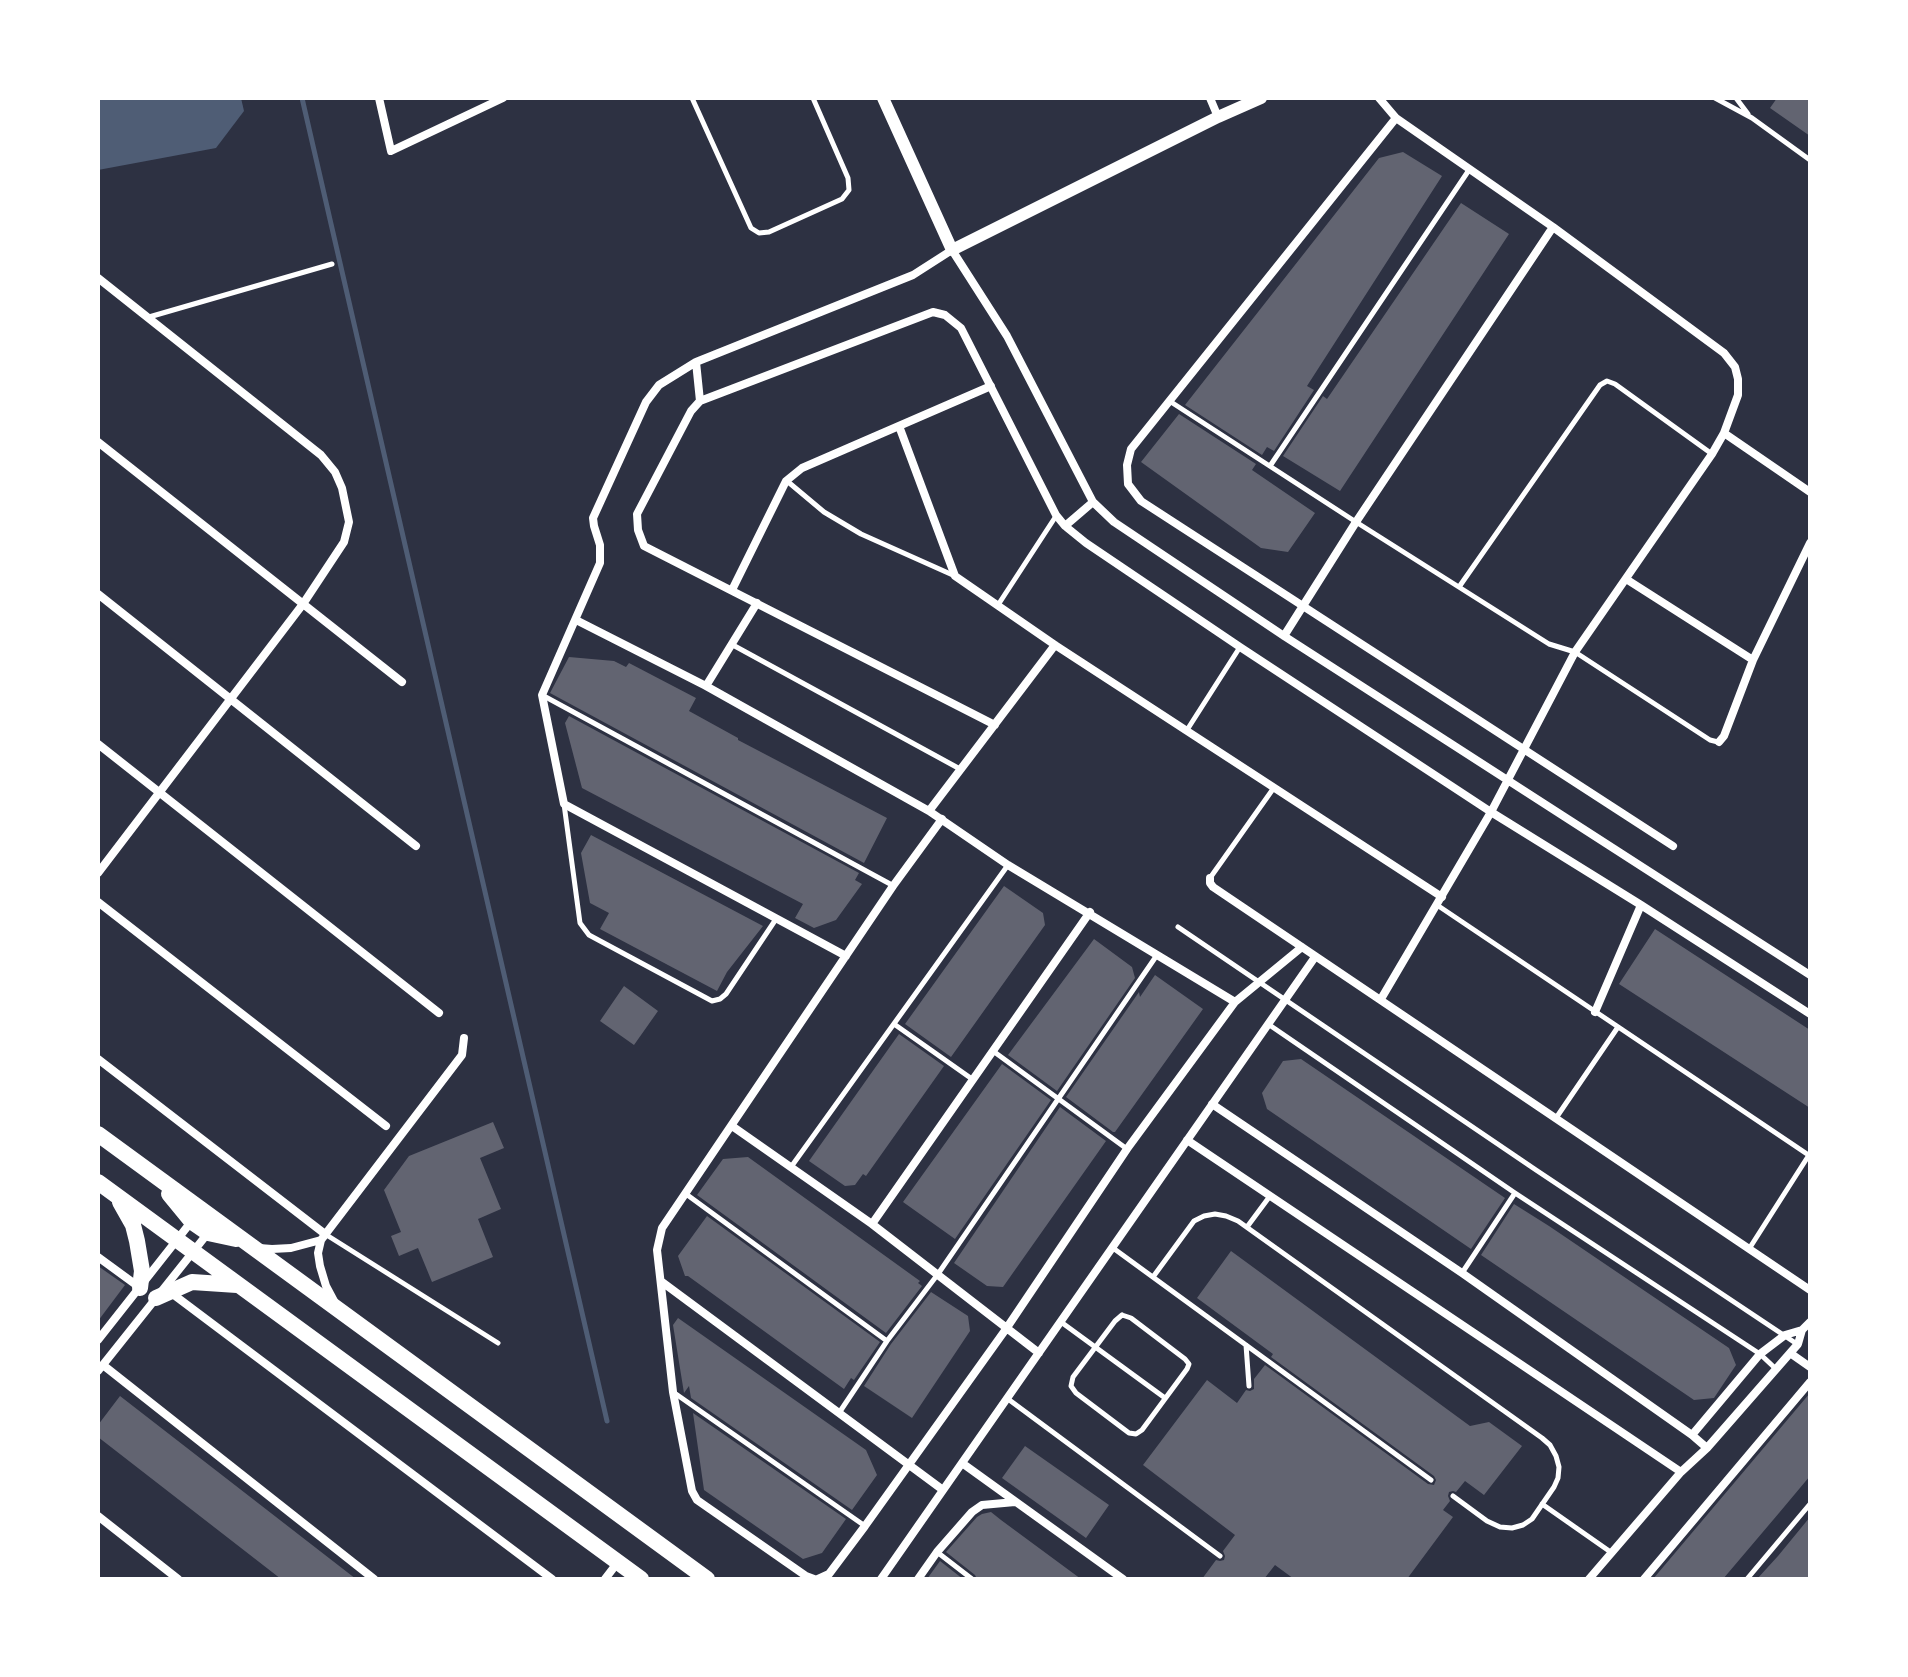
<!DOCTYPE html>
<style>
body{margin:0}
#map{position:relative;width:1908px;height:1677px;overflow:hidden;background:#2d3142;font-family:"Exo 2",sans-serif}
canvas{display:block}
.frame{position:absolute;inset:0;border:100px solid #fff;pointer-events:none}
</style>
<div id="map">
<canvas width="1908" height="1677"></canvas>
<div class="frame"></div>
</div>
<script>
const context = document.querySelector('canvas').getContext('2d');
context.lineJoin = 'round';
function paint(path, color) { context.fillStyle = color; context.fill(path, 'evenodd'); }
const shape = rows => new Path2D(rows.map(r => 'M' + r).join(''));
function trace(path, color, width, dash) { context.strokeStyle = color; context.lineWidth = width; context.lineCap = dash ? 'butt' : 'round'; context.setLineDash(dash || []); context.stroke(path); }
const water = shape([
 [98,98,241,98,244,111,216,148,98,170]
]);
const stream = shape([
 [302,98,607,1421]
]);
const building = shape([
 [1777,98,1810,98,1810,136,1770,108],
 [1403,152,1442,176,1307,386,1314,390,1274,451,1267,447,1262,455,1185,405,1379,158],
 [1461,203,1509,234,1340,491,1283,456,1323,396,1327,399],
 [1179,414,1256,464,1252,470,1315,513,1288,552,1261,548,1141,462],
 [569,657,614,661,626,667,629,663,696,698,689,711,738,738,738,740,887,818,864,863,550,693],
 [569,716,859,873,855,880,862,884,836,920,814,928,795,918,803,904,582,788,565,723],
 [591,835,763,926,727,972,717,991,600,929,609,913,590,903,581,853],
 [1004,886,1043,913,1045,925,951,1057,905,1024],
 [1655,929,1810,1030,1810,1108,1619,984],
 [1094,939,1132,967,1135,978,1057,1091,1008,1055],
 [1155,975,1203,1009,1115,1132,1113,1132,1066,1097,1139,992,1140,997],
 [624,986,658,1011,634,1045,600,1021],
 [899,1034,944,1066,866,1176,863,1174,855,1185,845,1186,809,1161],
 [1301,1059,1505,1198,1471,1249,1267,1109,1262,1093,1283,1061],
 [1002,1064,1051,1100,955,1239,903,1202],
 [1060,1107,1106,1141,1003,1287,987,1286,954,1263],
 [493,1122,504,1148,480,1158,501,1209,478,1219,493,1257,432,1282,418,1248,399,1256,391,1236,401,1232,384,1190,409,1156],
 [748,1157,920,1281,918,1283,922,1286,886,1333,697,1195,723,1159],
 [1514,1204,1549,1226,1729,1348,1736,1365,1714,1398,1694,1400,1481,1255],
 [707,1216,880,1342,854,1380,851,1378,844,1389,688,1276,685,1276,678,1256],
 [1231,1251,1470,1426,1489,1422,1522,1446,1484,1495,1465,1481,1456,1492,1453,1491,1449,1492,1448,1496,1450,1501,1443,1510,1453,1517,1407,1579,1294,1579,1275,1565,1264,1579,1202,1579,1216,1560,1220,1561,1224,1560,1225,1556,1223,1551,1235,1535,1143,1465,1207,1380,1237,1403,1246,1390,1250,1391,1254,1389,1254,1379,1265,1365,1428,1484,1434,1485,1436,1480,1434,1476,1271,1357,1273,1354,1197,1298],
 [98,1266,125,1285,98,1321],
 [931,1292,968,1316,970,1331,912,1418,864,1386,891,1344],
 [678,1318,866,1450,877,1475,852,1510,691,1398,689,1386,684,1393,673,1325],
 [1810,1393,1810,1476,1779,1513,1723,1579,1653,1579],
 [120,1396,356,1579,281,1579,98,1437,98,1425],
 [693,1413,846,1519,822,1553,803,1559,704,1490],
 [1025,1446,1109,1505,1086,1538,1002,1478],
 [991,1512,1001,1520,1081,1579,977,1579,975,1575,946,1552,977,1517,982,1514],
 [1810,1517,1810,1579,1757,1579,1778,1556],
 [940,1561,963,1579,927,1579]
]);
const service = shape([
 [692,98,751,228,759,233,769,232,842,199,849,190,848,178,813,98],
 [1715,98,1752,118,1810,160],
 [1736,98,1748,114],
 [149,317,332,264],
 [1171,402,1356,522,1549,644,1575,652,1710,740,1718,742],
 [1270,466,1469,170],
 [787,481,824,512,861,534,955,576],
 [1459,587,1600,385,1607,381,1615,384,1712,454],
 [998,605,1056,516],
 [731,644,960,769],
 [542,695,892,885],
 [1187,730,1240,647],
 [564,804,580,923,589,935,712,1001,720,999,726,994,776,919],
 [1210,878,1273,789],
 [1437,905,1810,1156],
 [1178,927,1536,1170,1797,1344],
 [894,1024,972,1079],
 [1268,1024,1515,1193,1760,1354,1776,1369],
 [993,1051,1127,1149],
 [1556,1118,1618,1027],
 [791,1167,1008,865],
 [686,1194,887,1341],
 [1247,1227,1270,1196],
 [325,1234,498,1343],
 [1113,1248,1431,1480],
 [1749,1249,1809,1155],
 [1462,1273,1515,1193],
 [1153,1277,1194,1221,1204,1216,1215,1214,1226,1216,1238,1221,1542,1438,1550,1445,1556,1456,1559,1467,1558,1478,1554,1487,1532,1519,1523,1525,1512,1528,1500,1527,1487,1521,1453,1496],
 [1122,1315,1131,1318,1185,1359,1189,1364,1187,1369,1142,1430,1136,1434,1129,1433,1076,1393,1071,1386,1073,1377,1115,1321,1122,1315],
 [1061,1322,1165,1398],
 [1246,1345,1249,1386],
 [673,1392,865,1526],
 [1008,1399,1220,1556],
 [839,1413,887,1341,938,1274,1157,955],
 [1542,1504,1612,1553],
 [937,1552,972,1579],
 [1747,1579,1810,1504]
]);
const minor = shape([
 [379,98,391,151,503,98],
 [1210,98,1218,117],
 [1379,98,1396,118,1553,227,1724,353,1735,367,1738,379,1738,395,1724,433,1712,454,1575,652,1491,812,1381,999],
 [1396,118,1131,449,1127,465,1128,484,1141,501,1673,846],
 [98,278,321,455,335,472,342,488,349,522,344,542,303,604,98,873],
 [696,362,700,401],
 [899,426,955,576,1055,645,1442,897],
 [1724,433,1810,492],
 [98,442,402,682],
 [1065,526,1093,502],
 [1626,579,1753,660],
 [732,590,786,481,802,468,991,386],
 [98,594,416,846],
 [576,620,706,686,929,811,1008,865,1235,1002],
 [1284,636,1356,522,1553,227],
 [706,686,757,603],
 [995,725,644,546,638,530,637,514,691,411,700,401,933,312,945,315,961,328,1056,515,1065,526,1086,543,1240,647,1491,812,1641,905,1810,1014],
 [1719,742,1724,736,1753,660,1810,543],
 [98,744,439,1013],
 [929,811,1055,645],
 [1210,878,1210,883,1213,887,1810,1290],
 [98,902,386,1126],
 [846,956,564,804,542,695,600,563,600,545,594,526,593,518,646,402,659,385,696,362,913,275,952,250,1007,336,1093,502,1114,522,1284,636,1810,975],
 [1595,1012,1641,905],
 [98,1059,325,1234],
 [1212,1104,1462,1273,1692,1435,1707,1448],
 [732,1126,872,1224,1039,1353],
 [1187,1140,1681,1472],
 [872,1224,1090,912],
 [259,1248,272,1249,291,1248,321,1240],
 [98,1257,139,1287],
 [662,1282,943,1490],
 [170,1292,552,1579],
 [334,1301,326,1286,320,1266,318,1253,321,1240,462,1055,464,1038],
 [98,1340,191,1222],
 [1790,1353,1810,1367],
 [103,1365,374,1579],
 [98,1371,208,1233],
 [1692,1435,1760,1354,1785,1335,1802,1330],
 [962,1463,1123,1579],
 [98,1516,178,1579],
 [605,1579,618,1562],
 [814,1579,806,1576,697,1500,692,1491,673,1392,657,1250,662,1228,893,886,942,819],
 [818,1579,829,1574,865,1526,1006,1329,1127,1149,1235,1002,1302,947],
 [881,1579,1315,957],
 [918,1579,937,1552,972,1512,982,1505,1015,1502],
 [1589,1579,1681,1472,1707,1448,1798,1344,1802,1330,1810,1322],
 [1644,1579,1810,1382]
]);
const tertiary = shape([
 [883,98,952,250,1218,117,1261,98]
]);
const primary = shape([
 [98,1134,707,1579],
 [98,1182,641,1579],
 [169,1194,192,1222,208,1233,236,1239],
 [120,1202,133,1225,137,1241,142,1271,140,1288],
 [156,1298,192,1282,237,1285]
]);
paint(water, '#4f5d75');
trace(stream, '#4f5d75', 5);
paint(building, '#626471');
trace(service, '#fff', 5);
trace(minor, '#fff', 8);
trace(tertiary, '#fff', 12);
trace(primary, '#fff', 16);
</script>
